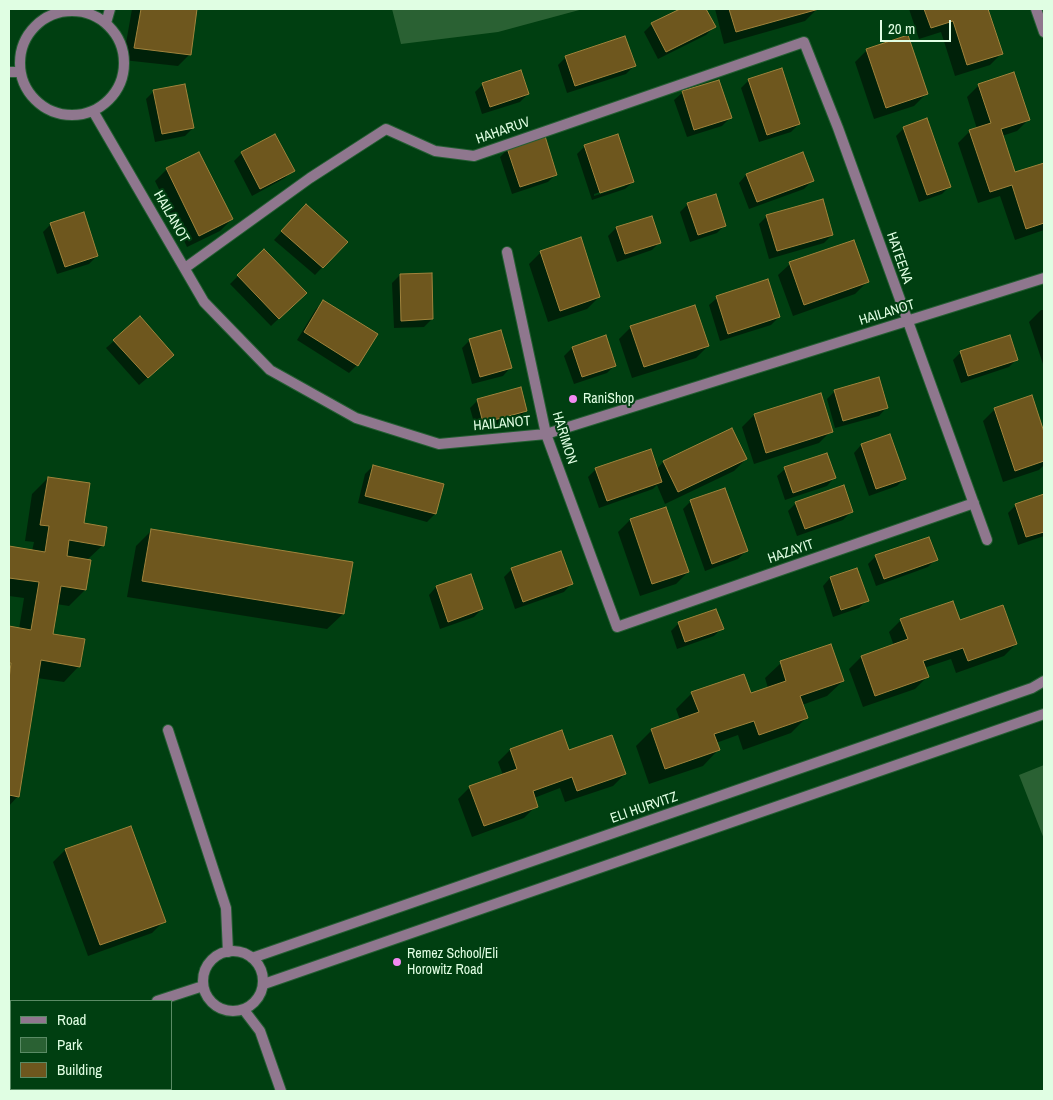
<!DOCTYPE html>
<style>
body{margin:0}
#map{position:relative;width:1053px;height:1100px;overflow:hidden;background:#003f11;font-family:"Archivo Narrow",sans-serif}
canvas{display:block}
.frame{position:absolute;inset:0;border:10px solid #e0fee3;pointer-events:none}
.legend{position:absolute;left:10px;top:1000px;width:162px;height:90px;box-sizing:border-box;background:#003f11;border:1px solid #5a8b65;margin:0;padding:6px 9px;list-style:none;font-size:15px;color:#e0fee3}
.legend li{display:flex;align-items:center;gap:10px;height:25px}
.legend b{width:25px;border:1px solid #5a8b65}
.scale{position:absolute;left:880px;top:20px;width:71px;height:22px;box-sizing:border-box;border:2px solid #e0fee3;border-top:0;padding-left:6px;font-size:15px;line-height:18px;white-space:nowrap;color:#e0fee3;-webkit-text-stroke:4px #003f11;paint-order:stroke}
</style>
<div id="map">
<canvas width="1053" height="1100"></canvas>
<div class="frame"></div>
<ul class="legend">
<li><b style="height:6px;background:#8f778e"></b>Road</li>
<li><b style="height:14px;background:#2a6133"></b>Park</li>
<li><b style="height:14px;background:#6e571e"></b>Building</li>
</ul>
<div class="scale">20 m</div>
</div>
<script>
const context = document.querySelector('canvas').getContext('2d');
context.lineJoin = 'round';
function paint(path, color) { context.fillStyle = color; context.fill(path, 'evenodd'); }
const shape = rows => new Path2D(rows.map(r => 'M' + r).join(''));
function trace(path, color, width, dash) { context.strokeStyle = color; context.lineWidth = width; context.lineCap = dash ? 'butt' : 'round'; context.setLineDash(dash || []); context.stroke(path); }
function write(font, color, halo, rows, align = 'center') {
  context.font = font + ' "Archivo Narrow",sans-serif'; context.lineWidth = 4; context.setLineDash([]); context.textBaseline = 'middle'; context.strokeStyle = halo; context.fillStyle = color; for (const [text, x, y, turn = 0] of rows) {
    context.save(); context.translate(x, y); context.rotate((+turn || 0) * Math.PI / 180); context.textAlign = isNaN(turn) ? turn : align; if (halo) context.strokeText(text, 0, 0); context.fillText(text, 0, 0); context.restore();
  }
}
const green = shape([
 [392,9,583,9,498,32,401,44],
 [1044,765,1044,839,1019,775]
]);
const shadow = shape([
 [132,9,196,9,190,54,178,66,123,60],
 [683,9,705,9,714,27,706,35,658,59,644,32,652,24],
 [715,9,817,9,805,21,724,44],
 [909,9,987,9,1002,53,990,65,955,76,941,32,919,39],
 [867,50,926,94,914,106,874,119,855,62],
 [566,57,634,66,626,74,567,93,558,65],
 [749,80,799,124,791,132,759,142,741,88],
 [718,81,730,118,722,126,687,137,674,100,682,93],
 [483,84,528,94,520,102,482,114,475,92],
 [979,85,1029,119,1017,131,1002,136,1014,174,1043,164,1044,230,1015,240,1000,196,978,203,958,143,970,131,977,129,967,97],
 [154,91,193,128,185,136,155,142,146,99],
 [904,128,950,186,942,194,919,202,896,136],
 [585,146,633,182,625,189,592,200,577,154],
 [625,184,625,186,594,196,594,194],
 [508,149,556,174,548,182,512,194,500,157],
 [199,153,232,219,220,231,187,247,155,181,167,169],
 [242,153,293,170,285,178,252,196,234,161],
 [746,175,812,181,804,189,749,209,739,183],
 [688,204,725,225,717,233,690,242,680,212],
 [298,214,346,242,315,275,274,240],
 [767,216,832,235,824,243,769,259,759,224],
 [651,217,660,242,652,250,617,262,608,236,616,228],
 [51,224,97,256,89,264,57,274,43,232],
 [264,250,305,293,271,326,230,284],
 [541,252,599,297,587,309,548,322,529,264],
 [790,264,867,282,855,294,793,316,778,275],
 [400,275,432,319,424,327,394,328,392,283],
 [717,298,779,317,771,325,720,341,709,305],
 [324,302,357,365,349,373,297,340,316,309],
 [1041,310,1044,310,1044,367,1029,322],
 [631,327,708,346,696,358,632,378,619,339],
 [470,340,510,368,503,376,472,384,462,348],
 [114,341,165,363,139,385,106,348],
 [572,348,614,366,607,373,574,384,564,356],
 [961,352,1017,359,1009,367,961,383,953,360],
 [835,391,886,408,879,416,835,428,827,399],
 [1032,397,1044,436,1044,465,1039,470,1003,482,983,421,995,409],
 [478,400,526,411,518,418,476,430,470,408],
 [754,415,831,431,819,443,754,464,742,427],
 [732,430,746,459,734,471,665,504,657,485,653,489,599,508,588,477,596,469,657,469,663,462],
 [861,445,905,478,897,486,869,496,854,453],
 [373,466,442,484,435,514,427,522,358,503,365,474],
 [785,469,834,478,827,486,785,500,777,476],
 [48,478,83,524,103,545,87,560,85,590,69,606,56,604,51,635,79,666,64,682,37,678,18,796,9,806,9,628,19,629,24,598,9,596,9,548,32,551,34,542,25,541,32,494],
 [1044,496,1044,536,1018,545,1008,513,1016,505],
 [691,501,746,551,738,559,705,571,683,509],
 [796,503,851,512,843,520,797,536,788,511],
 [666,508,688,572,676,584,640,596,618,532,630,520],
 [152,530,343,614,327,629,127,597,136,546],
 [876,556,936,559,928,567,876,586,868,564],
 [512,569,571,584,564,592,515,609,504,577],
 [856,570,867,600,859,608,833,617,823,586,830,578],
 [436,587,482,609,474,617,440,629,429,595],
 [901,620,959,622,1016,644,1004,656,956,673,951,659,924,668,927,677,915,689,863,707,849,669,861,657,894,646,889,632],
 [679,623,722,628,714,636,677,649,671,631],
 [781,663,843,681,827,696,802,705,807,717,791,733,743,750,738,735,716,743,718,750,703,766,649,784,636,746,652,730,680,720,676,709,692,693,750,695,768,688,765,678],
 [561,732,568,751,625,774,613,786,565,802,560,788,534,798,536,806,524,818,472,837,458,799,470,787,503,775,498,762,510,750],
 [65,850,164,921,152,933,88,956,53,862]
]);
const building = shape([
 [141,9,197,9,191,55,134,48,141,9],
 [680,9,706,9,716,27,666,52,651,23,680,9],
 [729,9,819,9,736,32,729,9],
 [924,9,988,9,1003,54,967,65,953,21,931,28,924,9],
 [908,35,928,94,886,108,866,49,908,35],
 [625,36,636,66,575,86,565,56,625,36],
 [782,68,800,124,767,135,748,79,782,68],
 [521,70,529,94,490,107,482,83,521,70],
 [1014,72,1030,120,1001,129,1015,172,1044,163,1044,223,1026,229,1012,185,990,192,969,130,991,123,978,84,1014,72],
 [719,80,732,118,694,130,682,91,719,80],
 [185,84,194,128,162,134,153,90,185,84],
 [927,118,951,187,927,195,903,127,927,118],
 [275,134,295,171,260,189,241,152,275,134],
 [618,134,634,182,600,193,584,145,618,134],
 [545,136,557,175,520,187,507,148,545,136],
 [199,152,233,219,199,236,166,168,199,152],
 [803,152,814,181,757,202,746,174,803,152],
 [716,194,726,226,698,235,687,203,716,194],
 [823,199,833,235,777,251,766,215,823,199],
 [306,204,348,242,323,268,281,231,306,204],
 [84,212,98,256,65,267,50,223,84,212],
 [652,216,661,243,625,254,616,227,652,216],
 [581,237,600,297,560,311,540,251,581,237],
 [854,240,869,282,804,305,789,262,854,240],
 [264,249,307,293,279,319,237,275,264,249],
 [432,273,433,319,401,321,400,274,432,273],
 [768,279,780,317,728,334,716,296,768,279],
 [323,300,378,334,358,366,304,332,323,300],
 [695,305,709,346,644,367,630,326,695,305],
 [140,316,174,355,148,378,113,340,140,316],
 [501,330,512,368,480,377,469,339,501,330],
 [606,335,616,366,582,377,572,347,606,335],
 [1010,335,1018,360,968,376,960,351,1010,335],
 [879,377,888,408,843,421,834,390,879,377],
 [521,387,527,411,483,423,477,399,521,387],
 [821,393,833,432,766,453,754,414,821,393],
 [1032,395,1044,432,1044,461,1015,471,994,408,1032,395],
 [732,428,747,459,678,492,663,461,732,428],
 [890,434,906,479,876,489,861,444,890,434],
 [651,449,662,482,607,501,595,468,651,449],
 [827,453,836,478,793,493,784,467,827,453],
 [373,465,444,484,436,514,365,496,373,465],
 [48,477,90,483,84,523,107,527,104,546,69,540,67,556,91,560,86,590,61,586,53,634,85,639,80,667,41,660,19,797,9,795,9,679,11,663,9,663,9,626,31,630,39,582,9,578,9,546,45,552,49,526,40,525,48,477],
 [844,485,853,512,805,529,795,502,844,485],
 [725,488,748,551,712,564,690,500,725,488],
 [1044,494,1044,532,1026,537,1015,504,1044,494],
 [666,507,689,572,652,584,630,519,666,507],
 [151,529,353,562,344,614,142,581,151,529],
 [929,537,938,560,884,579,875,555,929,537],
 [561,551,573,584,523,602,511,568,561,551],
 [857,568,869,601,841,610,830,577,857,568],
 [471,574,483,609,448,622,436,586,471,574],
 [953,601,960,620,1003,605,1017,644,968,661,963,648,923,661,929,677,875,696,861,656,908,639,900,619,953,601],
 [716,609,724,629,685,642,678,622,716,609],
 [831,644,844,681,800,696,808,718,759,735,754,721,714,734,720,750,665,769,651,729,699,712,691,692,744,674,751,693,786,681,780,661,831,644],
 [562,730,569,750,612,735,626,774,577,791,572,777,533,791,538,807,484,826,469,786,517,769,510,749,562,730],
 [131,826,166,922,100,945,65,849,131,826]
]);
const minor = shape([
 [1036,9,1044,32],
 '20 63a52 52 0 1 1 104 0a52 52 0 1 1-104 0Z',
 [106,23,110,9],
 [9,72,19,72],
 [93,111,204,302,270,370,356,418,439,444,546,434,1044,278],
 [507,252,546,434,617,627,974,503],
 [185,268,310,178,386,129,435,151,474,156,804,42,838,128,987,540],
 [168,730,226,908,228,952],
 [244,1010,260,1031,281,1091]
]);
const tertiary = shape([
 '203 981a30 30 0 1 1 60 0a30 30 0 1 1-60 0Z',
 [252,958,1032,688,1044,681],
 [264,984,1044,714],
 [157,1001,203,986],
 [9,1051,11,1050]
]);
const markers = [
 [573,399,5,"#f28af2"],
 [397,962,5,"#f28af2"]
];
const streetNames = [
 ["HAHARUV",503,131,-19],
 ["HAILANOT",171,217,60],
 ["HATEENA",899,258,71],
 ["HAILANOT",887,313,-17],
 ["HAILANOT",502,424,-5],
 ["HARIMON",564,438,73],
 ["HAZAYIT",791,552,-19],
 ["ELI HURVITZ",644,808,-19]
];
const poiNames = [
 ["RaniShop",583,399],
 ["Remez School/Eli",407,954],
 ["Horowitz Road",407,970]
];
paint(green, '#2a6133');
paint(shadow, '#0007');
paint(building, '#6e571e');
trace(building, '#a0833c', 1);
trace(minor, '#245e33', 12);
trace(tertiary, '#245e33', 12);
trace(minor, '#8f778e', 10);
trace(tertiary, '#8f778e', 10);
for (const [x, y, r, color] of markers) { const dot = new Path2D(); dot.arc(x, y, r, 0, 2 * Math.PI); context.fillStyle = color; context.fill(dot); trace(dot, '#003f11', 2); }
write('14px', '#e0fee3', '#003f11', streetNames);
write('14px', '#e0fee3', '#003f11', poiNames, 'left');
</script>
